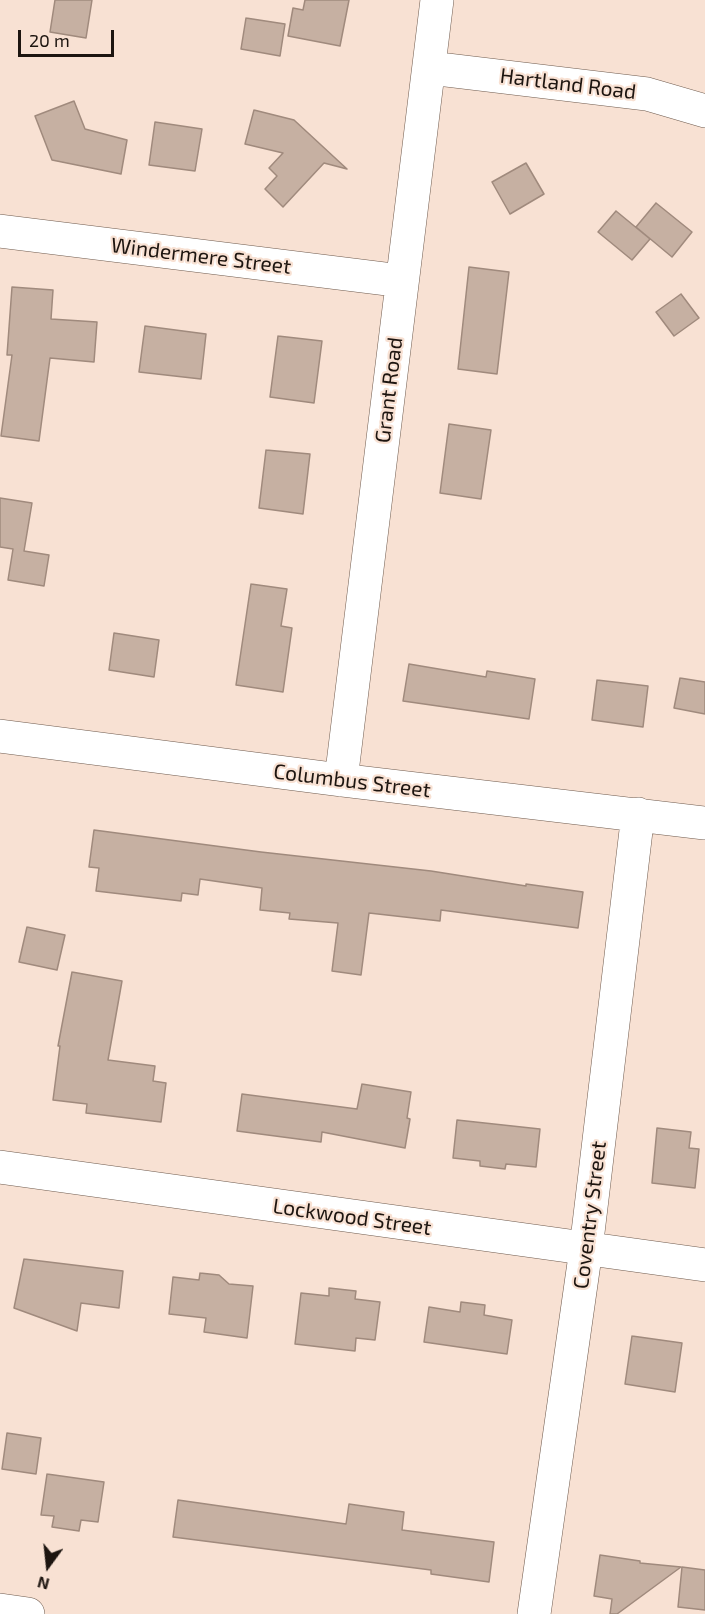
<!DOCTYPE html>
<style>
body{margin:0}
#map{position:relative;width:705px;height:1614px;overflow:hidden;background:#f8e1d3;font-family:"Exo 2",sans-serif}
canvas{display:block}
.north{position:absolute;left:18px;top:1536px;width:60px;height:60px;-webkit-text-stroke:4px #f8e1d3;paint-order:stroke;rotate:195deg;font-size:16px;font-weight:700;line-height:24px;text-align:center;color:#1d1510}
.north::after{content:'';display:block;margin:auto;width:21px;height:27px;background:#1d1510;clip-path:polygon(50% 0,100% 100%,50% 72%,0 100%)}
.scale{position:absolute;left:18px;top:30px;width:96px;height:27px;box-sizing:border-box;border:3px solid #1d1510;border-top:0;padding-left:8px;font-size:18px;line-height:21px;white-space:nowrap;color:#1d1510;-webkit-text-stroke:4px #f8e1d3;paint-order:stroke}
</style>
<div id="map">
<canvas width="705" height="1614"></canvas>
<div class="north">N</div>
<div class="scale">20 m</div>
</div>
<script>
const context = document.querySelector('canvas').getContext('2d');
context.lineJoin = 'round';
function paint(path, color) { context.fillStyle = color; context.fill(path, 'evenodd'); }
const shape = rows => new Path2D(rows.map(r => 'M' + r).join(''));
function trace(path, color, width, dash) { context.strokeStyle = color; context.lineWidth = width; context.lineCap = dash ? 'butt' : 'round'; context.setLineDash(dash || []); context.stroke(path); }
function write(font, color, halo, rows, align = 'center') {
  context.font = font + ' "Exo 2",sans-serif'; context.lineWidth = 4.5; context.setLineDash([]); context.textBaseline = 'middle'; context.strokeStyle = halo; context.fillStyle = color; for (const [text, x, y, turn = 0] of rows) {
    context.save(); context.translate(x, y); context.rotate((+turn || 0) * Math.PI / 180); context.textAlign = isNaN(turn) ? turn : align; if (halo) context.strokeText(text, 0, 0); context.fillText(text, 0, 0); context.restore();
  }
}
const building = shape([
 [55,0,92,0,86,38,50,32,55,0],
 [305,0,349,0,340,46,288,36,293,8,303,10,305,0],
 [246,18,285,24,280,56,241,49,246,18],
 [74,101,85,129,127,140,121,174,52,160,35,116,74,101],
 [254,110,294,120,347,169,324,163,283,207,265,189,277,176,269,168,283,153,245,144,254,110],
 [155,122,202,129,195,171,149,165,155,122],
 [526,163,544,194,510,214,492,182,526,163],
 [656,203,692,232,672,257,636,227,656,203],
 [616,211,650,239,632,260,598,232,616,211],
 [469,267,509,272,497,374,458,369,469,267],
 [12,287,53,290,51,319,97,322,94,362,50,358,39,441,1,436,12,355,7,355,12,287],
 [681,294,699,318,674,336,656,312,681,294],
 [145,326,206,334,201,379,139,372,145,326],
 [278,336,322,341,314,403,270,397,278,336],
 [449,424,491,430,481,499,440,493,449,424],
 [266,450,310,454,303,514,259,508,266,450],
 [0,498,32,503,24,551,49,555,44,586,8,580,13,549,0,547,0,498],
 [251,584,287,589,281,626,292,628,283,692,236,685,251,584],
 [114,633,159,640,154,677,109,670,114,633],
 [409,664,486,677,487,671,535,679,529,719,403,701,409,664],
 [680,678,705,682,705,714,674,708,680,678],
 [597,680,648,686,643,727,592,720,597,680],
 [94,830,261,852,431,871,526,886,526,884,583,892,578,928,441,910,440,921,369,913,361,975,332,971,338,923,289,919,290,913,260,910,262,888,200,879,198,895,182,893,181,901,96,891,99,868,89,867,94,830],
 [27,927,65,935,57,970,19,962,27,927],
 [72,972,122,981,108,1060,155,1066,153,1081,166,1083,161,1122,86,1113,87,1104,53,1100,60,1046,58,1046,72,972],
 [362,1084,411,1092,407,1118,410,1119,405,1148,322,1132,321,1142,237,1131,242,1094,357,1109,362,1084],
 [457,1120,540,1129,536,1167,506,1164,505,1169,480,1166,480,1161,453,1158,457,1120],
 [657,1128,691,1132,689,1148,699,1149,695,1188,652,1183,657,1128],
 [24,1259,123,1271,119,1308,81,1303,77,1331,14,1308,24,1259],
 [200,1273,219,1275,229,1284,253,1286,247,1338,204,1332,206,1318,169,1314,173,1277,199,1280,200,1273],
 [329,1288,356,1291,355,1299,380,1302,375,1340,356,1338,355,1351,295,1344,301,1293,329,1296,329,1288],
 [461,1302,485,1305,484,1315,512,1320,507,1354,424,1342,429,1307,460,1312,461,1302],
 [632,1336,682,1343,675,1392,625,1384,632,1336],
 [7,1433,41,1438,36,1474,2,1469,7,1433],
 [47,1474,104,1482,98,1522,81,1520,79,1531,52,1527,54,1516,41,1515,47,1474],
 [178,1500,346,1524,349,1504,404,1512,402,1530,494,1542,489,1582,431,1574,431,1570,173,1537,178,1500],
 [600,1555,640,1561,640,1563,681,1567,617,1614,610,1614,612,1599,594,1596,600,1555],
 [682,1567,705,1570,705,1610,678,1607,682,1567]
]);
const minor = shape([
 [430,68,647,94,705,111],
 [0,231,402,281],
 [0,736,341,780,705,823],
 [341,780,437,0],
 [0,1167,705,1265],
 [0,1610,28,1614],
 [534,1614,586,1249,638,814]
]);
const streetNames = [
 ["Hartland Road",568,84,7],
 ["Windermere Street",201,256,7],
 ["Grant Road",389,390,-83],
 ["Columbus Street",352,781,7],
 ["Coventry Street",590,1215,-83],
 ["Lockwood Street",352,1217,8]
];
paint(building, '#c6b0a2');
trace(building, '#a08a7d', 1.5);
trace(minor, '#6f5b4e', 34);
trace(minor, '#fff', 33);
write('21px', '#1d1510', '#f8e1d3', streetNames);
</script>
